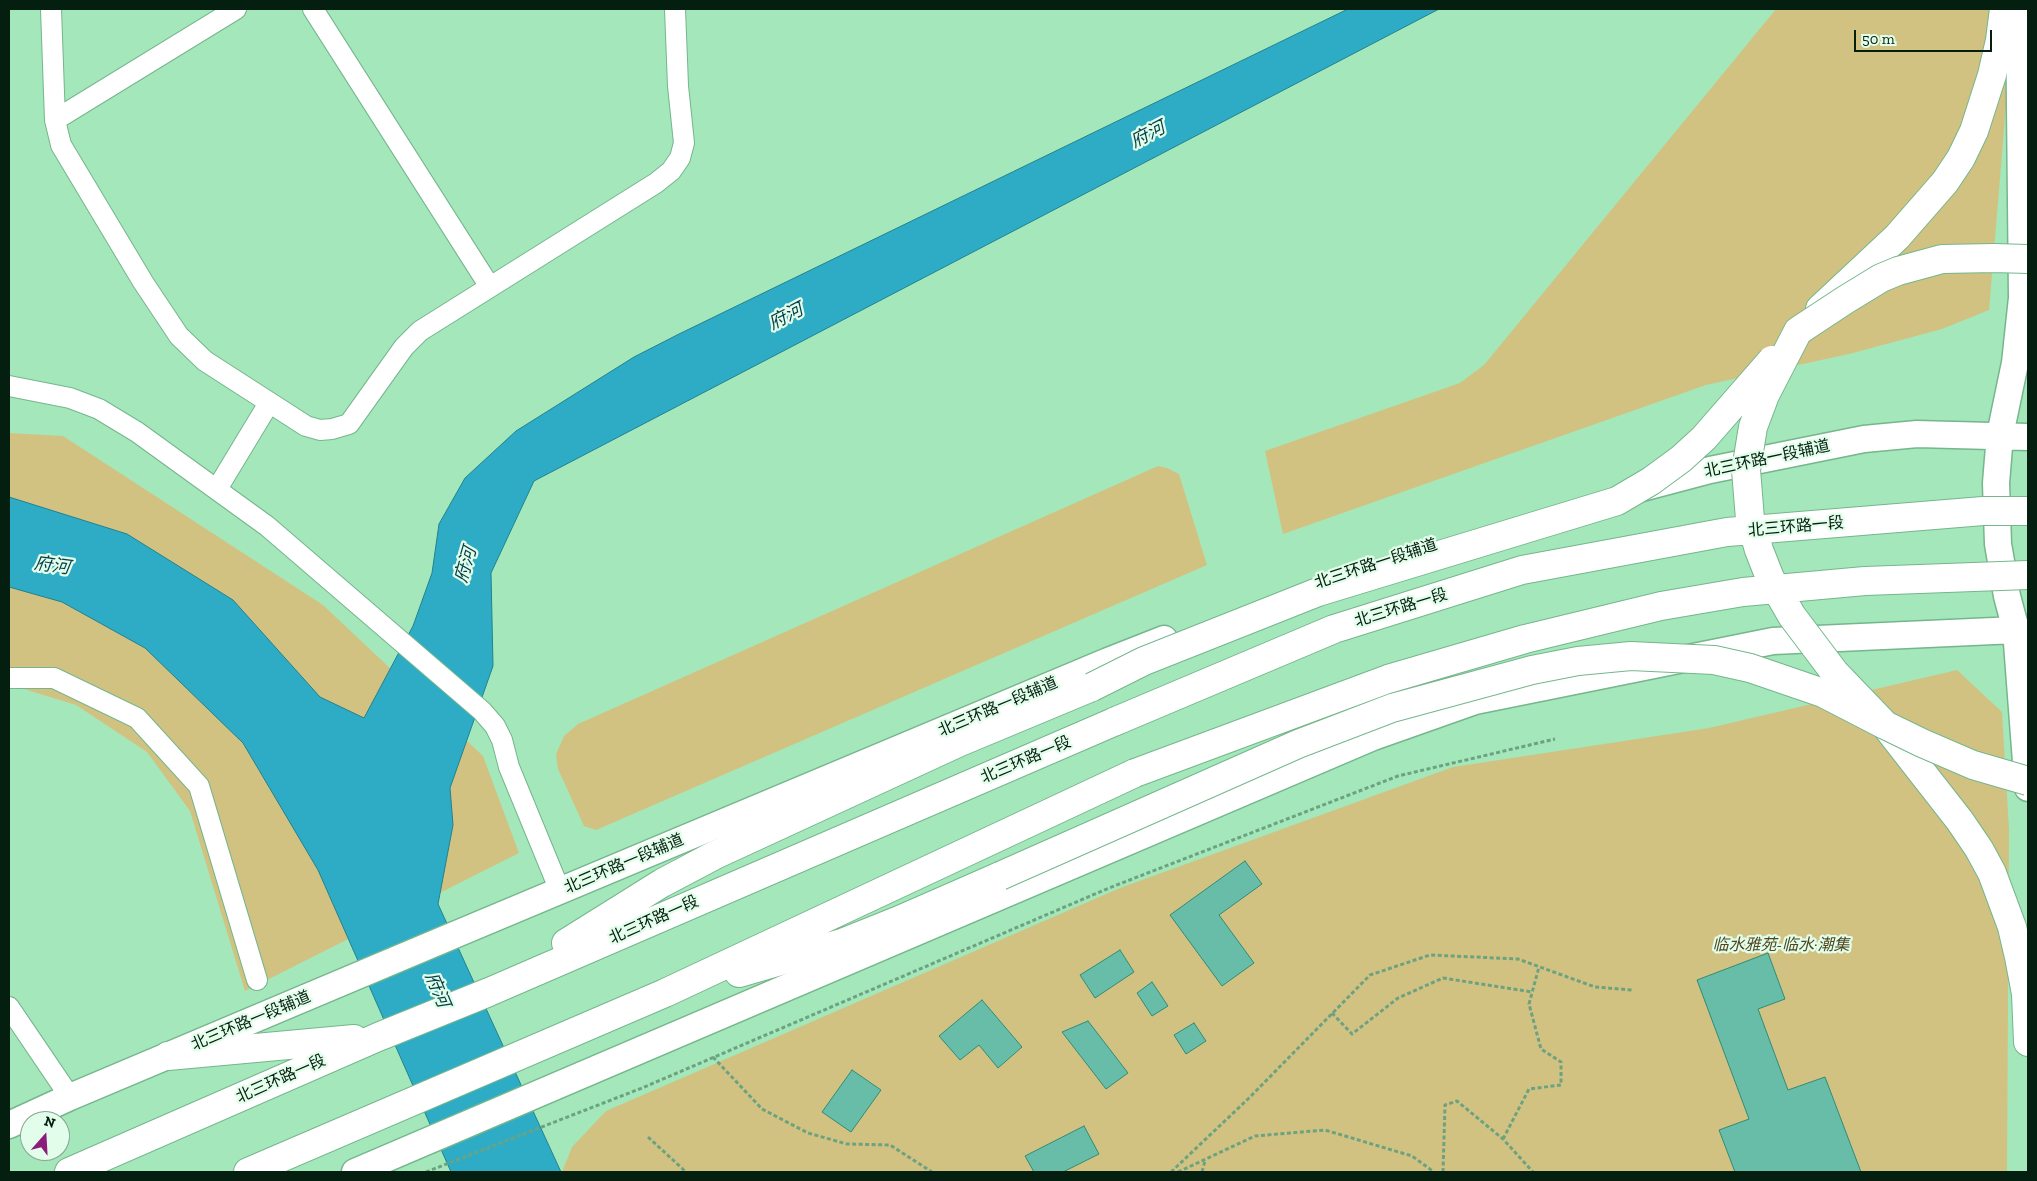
<!DOCTYPE html>
<meta charset="utf-8">
<style>
body{margin:0}
#map{position:relative;width:2037px;height:1181px;overflow:hidden;background:#a4e7bb;font-family:"Zilla Slab",serif}
canvas{display:block}
.frame{position:absolute;inset:0;border:10px solid #041f0f;pointer-events:none}
.north{position:absolute;left:20px;top:1111px;width:50px;height:50px;box-sizing:border-box;background:#e3fdeb;border:1px solid #8aa493;border-radius:50%;rotate:19deg;font-size:14px;font-weight:700;line-height:20px;text-align:center;color:#041f0f}
.north::after{content:'';display:block;margin:auto;width:18px;height:22px;background:#8e1c7d;clip-path:polygon(50% 0,100% 100%,50% 72%,0 100%)}
.scale{position:absolute;left:1854px;top:30px;width:138px;height:22px;box-sizing:border-box;border:2px solid #041f0f;border-top:0;padding-left:6px;font-size:15px;line-height:18px;white-space:nowrap;color:#041f0f;-webkit-text-stroke:4px #e3fdeb;paint-order:stroke}
</style>
<div id="map">
<canvas width="2037" height="1181"></canvas>
<div class="frame"></div>
<div class="north">N</div>
<div class="scale">50 m</div>
</div>
<script>
const context = document.querySelector('canvas').getContext('2d');
context.lineJoin = 'round';
function paint(path, color) { context.fillStyle = color; context.fill(path, 'evenodd'); }
const shape = rows => new Path2D(rows.map(r => 'M' + r).join(''));
function trace(path, color, width, dash) { context.strokeStyle = color; context.lineWidth = width; context.lineCap = dash ? 'butt' : 'round'; context.setLineDash(dash || []); context.stroke(path); }
function write(font, color, halo, rows, align = 'center') {
  context.font = font + ' "Zilla Slab","Noto Sans SC",serif'; context.lineWidth = 4.5; context.setLineDash([]); context.textBaseline = 'middle'; context.strokeStyle = halo; context.fillStyle = color; for (const [text, x, y, turn = 0] of rows) {
    context.save(); context.translate(x, y); context.rotate((+turn || 0) * Math.PI / 180); context.textAlign = isNaN(turn) ? turn : align; if (halo) context.strokeText(text, 0, 0); context.fillText(text, 0, 0); context.restore();
  }
}
const green = shape([
 [1776,9,1995,9,2007,94,1989,310,1942,329,1849,354,1706,385,1283,534,1265,451,1460,383,1484,365],
 [9,433,63,436,323,605,483,756,519,853,245,991,190,811,147,752,76,705,24,689,9,689],
 [1158,466,1167,468,1179,474,1207,565,596,830,584,826,558,769,556,754,564,736,578,724],
 [1957,670,2002,712,2009,829,2007,1172,562,1172,572,1147,606,1111,1120,888,1453,767,1709,728]
]);
const water = shape([
 [1348,9,1439,9,534,481,491,573,493,666,450,788,453,825,438,904,561,1172,451,1172,318,870,243,743,145,648,62,602,9,587,9,497,127,534,233,600,320,697,364,718,413,626,432,573,439,524,465,478,516,431,634,357,679,334,1348,9]
]);
const building = shape([
 [1245,861,1262,884,1219,915,1254,963,1222,986,1170,915,1245,861],
 [1120,950,1134,972,1095,998,1080,975,1120,950],
 [1768,953,1785,999,1758,1009,1788,1090,1825,1077,1861,1172,1735,1172,1719,1130,1749,1119,1697,980,1768,953],
 [1152,982,1168,1006,1152,1016,1137,993,1152,982],
 [982,1000,1022,1047,998,1068,979,1045,960,1060,939,1036,982,1000],
 [1088,1021,1128,1073,1106,1089,1062,1032,1088,1021],
 [1194,1023,1206,1041,1186,1054,1174,1035,1194,1023],
 [852,1070,881,1090,851,1132,822,1112,852,1070],
 [1084,1126,1099,1154,1063,1172,1034,1172,1025,1156,1084,1126]
]);
const path = shape([
 [1332,1013,1352,1034,1398,998,1443,978,1532,992],
 [713,1057,762,1109,808,1133,847,1144,890,1145,932,1172],
 [648,1137,686,1172],
 [1503,1139,1529,1089,1561,1085,1561,1062,1541,1049,1529,1004,1539,967],
 [426,1172,642,1088,1109,888,1398,776,1555,739],
 [1171,1172,1249,1098,1370,975,1430,955,1518,959,1595,987,1632,990],
 [1178,1172,1255,1136,1325,1130,1412,1156,1434,1172],
 [1202,1172,1205,1161],
 [1443,1172,1445,1105,1457,1101,1503,1139,1533,1172]
]);
const minor = shape([
 [51,9,55,120,61,145,143,282,179,336,205,361,306,426,320,430,332,429,349,424,404,347,420,331,656,183,671,171,680,158,684,143,678,86,675,9],
 [313,9,490,287],
 [55,120,236,9],
 [9,386,70,398,99,409,137,432,267,526,482,711,495,726,502,740,509,767,560,891],
 [217,489,269,403],
 [9,678,54,678,137,718,199,786,257,980],
 [9,1007,70,1097]
]);
const major = shape([
 [2019,9,2022,298,2015,363,2000,435,1996,483,1998,544,2007,596,2016,630,2028,788],
 [1642,488,1710,470,1864,439,1917,434,2028,437],
 [9,1125,70,1097,459,933,1108,661,1164,639],
 [355,1172,1373,737,1475,701,1773,641,2016,630,2028,632]
]);
const highway = shape([
 [1820,309,1897,237,1945,182,1961,158,1974,131,1992,75,2000,40,2004,9],
 [1885,725,1960,821,1979,849,1992,873,2012,927,2019,957,2026,994,2028,1042],
 [566,943,662,883,715,855,960,742,1092,687],
 [739,973,842,943,897,921,1000,876],
 [168,1056,354,1039],
 [69,1172,378,1037,489,992,1116,721],
 [248,1172,665,993,1135,773]
]);
const highwayBridge = shape([
 [2028,259,1994,258,1942,259,1898,271,1881,278,1845,300,1798,331,1765,395,1753,427,1746,470,1750,519,1759,550,1770,578,1792,616,1835,673,1885,725,1922,743,1973,765,2028,781],
 [1092,687,1144,661,1318,592,1617,501,1651,481,1681,459,1704,438,1772,360],
 [1116,721,1334,629,1522,570,1727,532,1983,511,2028,511],
 [1135,773,1388,679,1525,639,1661,606,1743,592,1865,581,2028,575],
 [1000,876,1298,744,1392,708,1532,670,1578,661,1631,656,1714,660,1750,668,1823,693,1885,725]
]);
const streetNames = [
 ["北三环路一段辅道",1767,459,-12],
 ["北三环路一段",1796,527,-5],
 ["北三环路一段辅道",1376,564,-18],
 ["北三环路一段",1401,608,-17],
 ["北三环路一段辅道",998,707,-23],
 ["北三环路一段",1026,760,-23],
 ["北三环路一段辅道",624,864,-23],
 ["北三环路一段",654,920,-24],
 ["北三环路一段辅道",251,1021,-23],
 ["北三环路一段",281,1079,-24]
];
const parkNames = [
 ["临水雅苑-临水·潮集",1781,945]
];
const waterNames = [
 ["府河",1148,135,-27],
 ["府河",786,317,-27],
 ["府河",466,565,-74],
 ["府河",52,566,8],
 ["府河",437,990,67]
];
paint(green, '#d2c282');
paint(water, '#2eacc6');
trace(water, '#21828f', 1);
paint(building, '#67bda7');
trace(building, '#318b77', 1);
trace(minor, '#75b68c', 22);
trace(major, '#75b68c', 29);
trace(highway, '#75b68c', 30);
trace(path, '#6da280', 3, [4, 2.5]);
trace(minor, '#fff', 20);
trace(major, '#fff', 26);
trace(highway, '#fff', 28);
trace(highwayBridge, '#75b68c', 30, []);
trace(highwayBridge, '#fff', 28);
write('16px', '#041f0f', '#e3fdeb', streetNames);
write('italic 16px', '#504621', '#e3fdeb', parkNames);
write('italic 18px', '#063e49', '#e3fdeb', waterNames);
</script>
